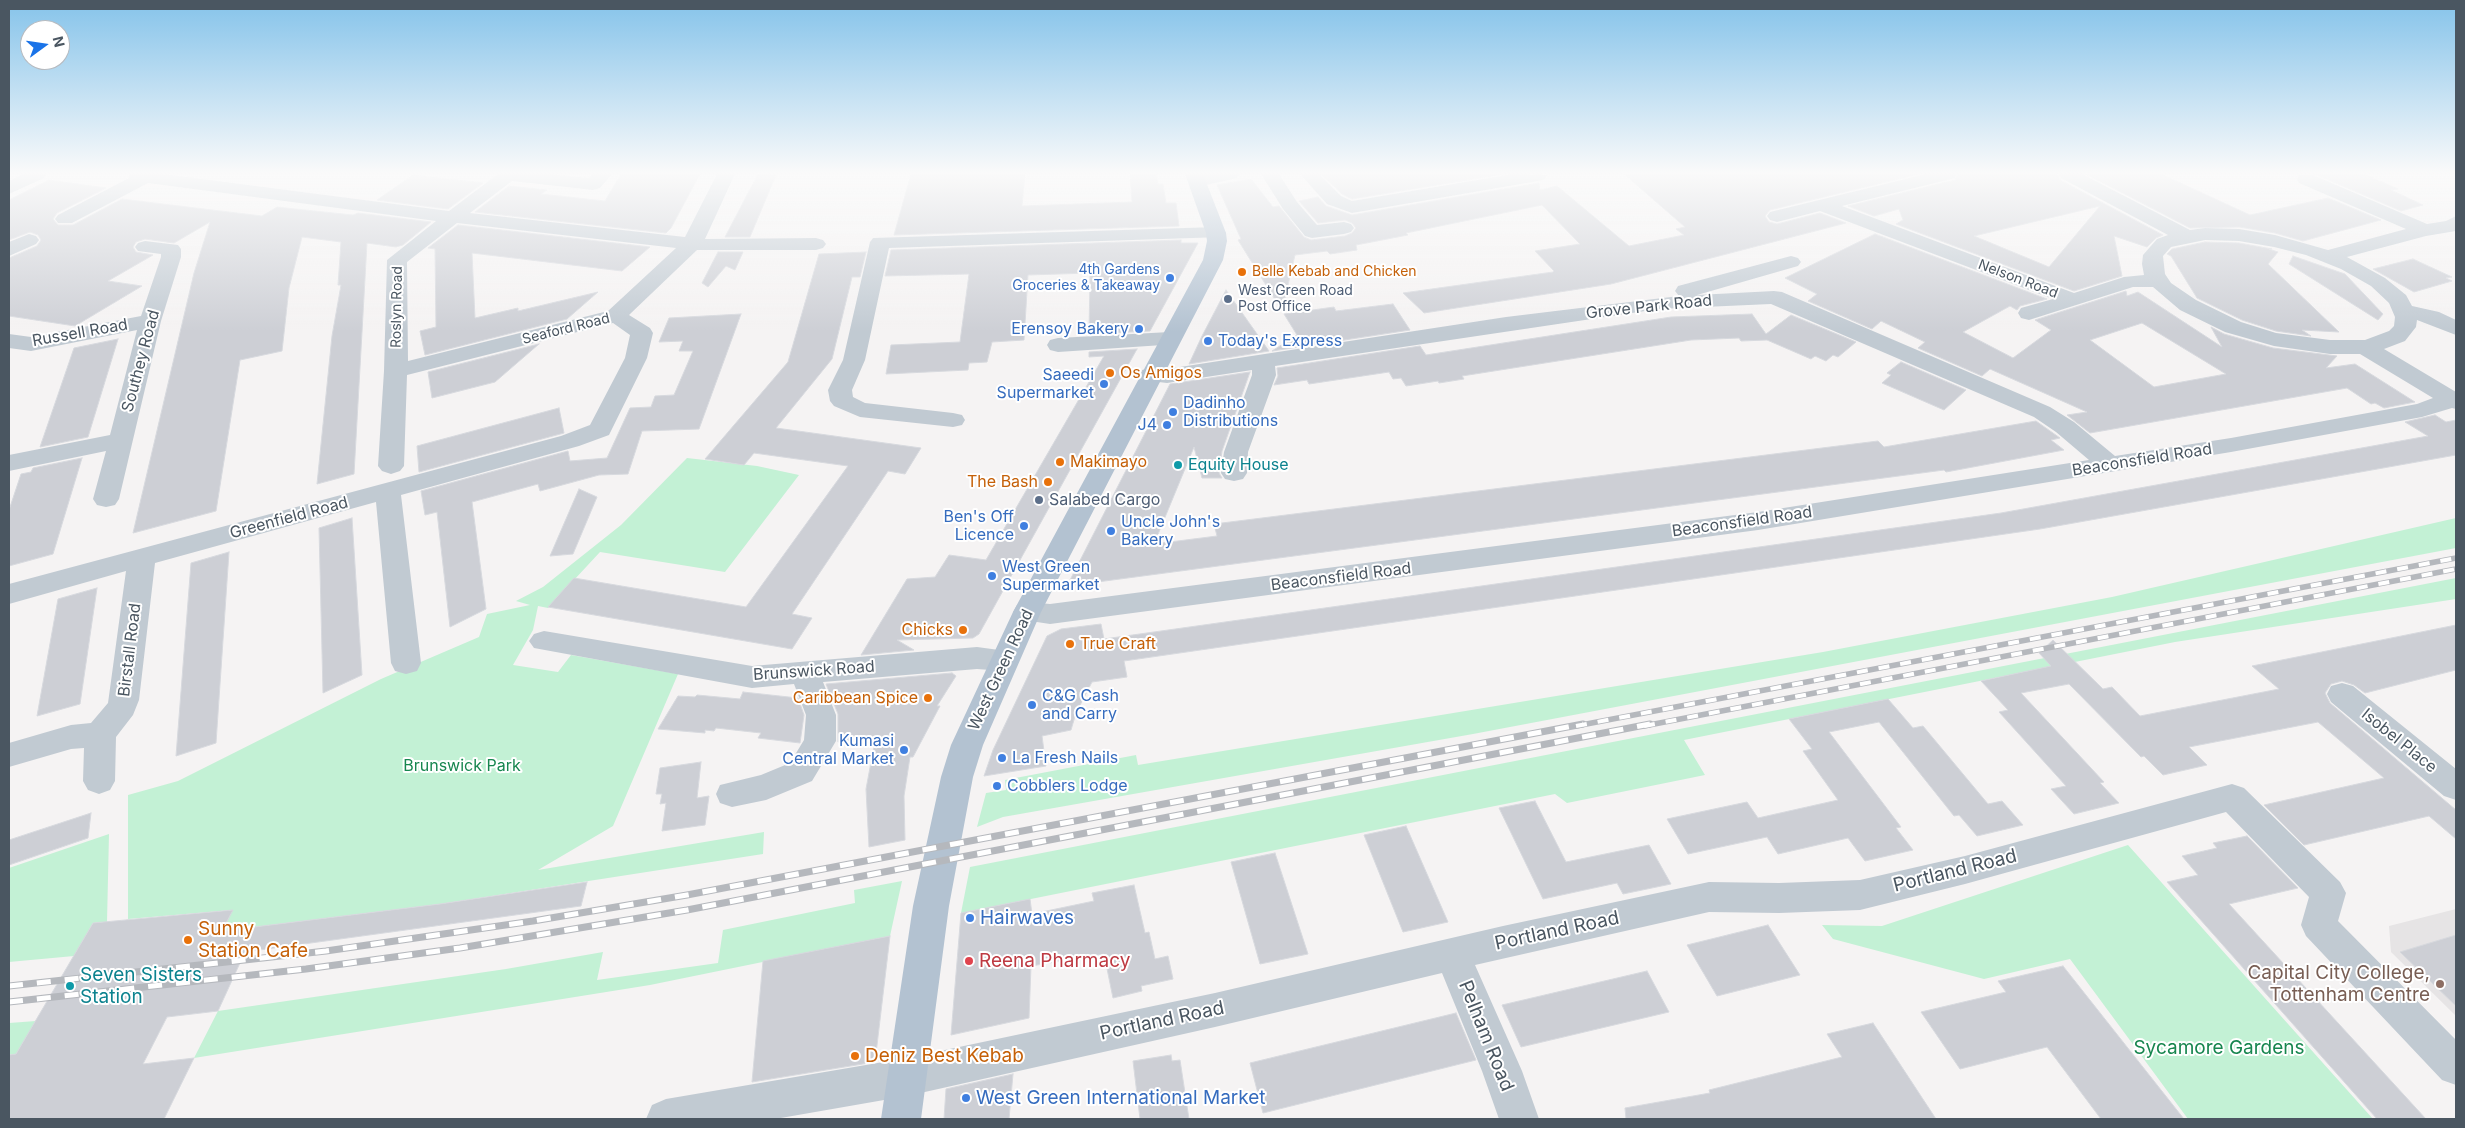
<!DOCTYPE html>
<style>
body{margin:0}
#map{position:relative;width:2465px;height:1128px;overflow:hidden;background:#f5f3f3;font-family:Inter,sans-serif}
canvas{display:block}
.frame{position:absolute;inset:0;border:10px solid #4a5661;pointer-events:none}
.north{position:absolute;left:20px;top:20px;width:50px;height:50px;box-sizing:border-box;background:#fff;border:1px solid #b7bbc0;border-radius:50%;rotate:76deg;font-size:14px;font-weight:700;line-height:20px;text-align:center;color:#4a5661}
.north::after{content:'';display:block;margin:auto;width:18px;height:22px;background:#1a73e8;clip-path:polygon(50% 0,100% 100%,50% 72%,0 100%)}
</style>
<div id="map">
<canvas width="2465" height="1128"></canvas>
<div class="frame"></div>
<div class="north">N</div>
</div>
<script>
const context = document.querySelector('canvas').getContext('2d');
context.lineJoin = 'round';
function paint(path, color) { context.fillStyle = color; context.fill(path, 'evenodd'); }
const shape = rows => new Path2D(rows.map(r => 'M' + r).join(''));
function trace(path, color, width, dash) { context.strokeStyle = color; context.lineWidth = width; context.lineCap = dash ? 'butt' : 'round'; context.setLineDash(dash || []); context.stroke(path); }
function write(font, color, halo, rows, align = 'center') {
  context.font = font + ' Inter,sans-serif'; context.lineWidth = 4; context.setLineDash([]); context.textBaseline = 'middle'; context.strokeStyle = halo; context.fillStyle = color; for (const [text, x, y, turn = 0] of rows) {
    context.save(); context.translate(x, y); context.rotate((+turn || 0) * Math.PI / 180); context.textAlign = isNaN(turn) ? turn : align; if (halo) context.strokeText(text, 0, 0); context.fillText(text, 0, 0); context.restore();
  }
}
const education = shape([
 [2456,909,2456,1016,2391,952,2389,926]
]);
const green = shape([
 [687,458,757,466,799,475,725,572,600,552,548,608,538,606,533,630,513,665,558,672,571,655,678,674,613,826,538,870,764,832,763,854,440,904,222,931,232,910,128,919,128,795,178,781,381,679,479,637,487,614,530,605,516,601,543,587,621,525],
 [2456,518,2456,548,1473,734,1003,817,977,827,986,793,1006,790,1005,780,1136,755,1138,765,1823,652,2112,597],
 [2456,578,2456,599,2175,642,1684,740,1705,775,1567,803,1555,794,961,913,970,867],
 [109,834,107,922,93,923,74,956,9,962,9,868],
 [2128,845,2373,1119,2188,1119,2070,959,1984,979,1833,939,1822,925,1882,926],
 [902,881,890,936,650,985,194,1058,218,1011,506,969,603,952,597,980,718,963,723,930,855,903,854,890],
 [36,1021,16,1054,9,1055,9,1023]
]);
const building = shape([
 [621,174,700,174,671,228,666,233,475,212,509,186,547,190,541,194,605,201,621,174],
 [758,174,776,175,750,237,725,237,758,174],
 [911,174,1025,174,1022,206,1132,202,1130,174,1156,174,1158,184,1163,184,1166,203,1176,203,1179,226,894,235,911,174],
 [1321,174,1503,174,1352,199,1342,194,1321,174],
 [1624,174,1919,174,1770,210,1765,216,1769,222,1777,224,1820,213,1846,223,1611,284,1424,313,1403,293,1553,272,1554,271,1535,251,1580,244,1542,205,1406,233,1408,235,1356,245,1357,250,1330,254,1327,251,1295,255,1282,311,1238,240,1241,239,1217,185,1251,179,1273,207,1279,206,1304,237,1311,240,1345,236,1352,233,1356,228,1352,223,1345,220,1318,223,1299,201,1318,197,1326,206,1352,215,1539,183,1540,190,1557,186,1629,246,1684,235,1676,229,1685,227,1624,174],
 [1959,174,2057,174,2060,180,2163,235,2156,238,2147,247,2114,236,2122,276,2074,291,1896,224,1903,220,1899,209,1874,216,1848,206,1955,180,1959,174],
 [2100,206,2049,267,1974,236,2100,206],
 [2086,174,2161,174,2250,215,2328,198,2381,220,2303,241,2275,233,2239,227,2190,228,2086,174],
 [2315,174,2364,174,2398,189,2391,190,2423,205,2401,211,2315,174],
 [413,175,483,183,448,209,377,200,413,175],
 [49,180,106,188,57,213,53,219,58,225,73,225,122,199,262,216,277,207,353,215,358,213,431,222,403,245,396,247,367,243,354,474,317,484,332,336,341,285,338,285,341,242,302,237,289,288,282,351,240,360,216,511,133,533,194,273,210,222,174,243,145,239,136,242,133,247,136,252,153,255,108,281,142,286,75,326,9,316,9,258,37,246,41,240,38,235,30,232,9,240,9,200,49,180],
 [458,225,650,247,622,271,472,253,475,318,518,308,518,311,598,292,567,319,425,355,420,331,436,327,435,249,428,248,458,225],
 [1875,234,2047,299,2020,306,2017,310,2010,306,1963,332,2013,358,2051,330,2035,320,2126,291,2127,296,2138,292,2222,347,2211,327,2224,334,2273,348,2337,356,2326,368,2355,364,2415,402,2384,408,2375,403,2371,404,2347,388,2090,433,2067,415,2087,412,1990,369,1982,376,1918,348,1925,342,1881,321,1872,329,1808,301,1817,294,1785,278,1875,234],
 [2142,323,2226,374,2154,387,2090,340,2142,323],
 [1181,240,1181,243,1198,243,1150,331,1089,334,1090,273,1028,275,1024,340,992,342,987,362,969,363,968,370,886,374,891,345,960,342,969,274,885,276,891,250,1181,240],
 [2205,242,2239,243,2272,249,2269,249,2278,252,2268,264,2339,332,2302,330,2311,336,2276,331,2242,320,2197,298,2171,256,2167,254,2172,249,2205,242],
 [718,252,743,252,735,270,726,266,708,287,702,283,718,252],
 [866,252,860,277,852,277,832,359,776,428,921,448,905,474,888,471,792,614,812,618,792,649,548,607,574,578,746,607,848,466,754,453,744,465,705,459,788,362,819,254,866,252],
 [2293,256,2345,274,2383,314,2378,320,2289,264,2293,256],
 [2413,259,2452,277,2446,278,2452,281,2414,292,2373,269,2413,259],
 [1226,290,1269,351,1189,364,1202,336,1226,290],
 [1393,304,1410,330,1272,351,1297,335,1284,314,1334,307,1336,311,1393,304],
 [741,314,699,429,642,431,628,474,599,475,540,491,538,484,472,502,486,609,450,627,437,512,425,515,421,491,568,451,570,461,607,458,630,408,651,407,655,396,674,395,693,351,679,351,683,341,659,342,669,318,741,314],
 [1752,314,1766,334,1791,315,1856,342,1838,357,1833,355,1826,361,1815,356,1811,359,1767,340,1741,341,1739,338,1691,340,1462,376,1464,379,1439,383,1438,381,1406,386,1401,378,1393,379,1389,372,1309,384,1307,380,1274,385,1278,376,1277,368,1420,346,1426,355,1671,317,1752,314],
 [118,339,88,437,40,447,74,348,118,339],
 [539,344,495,382,432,398,428,372,539,344],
 [1137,349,979,634,973,638,897,640,914,650,861,655,907,579,935,577,949,555,986,560,1104,356,1089,357,1089,352,1137,349],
 [1901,362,1966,390,1944,410,1882,383,1891,375,1887,373,1901,362],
 [1250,372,1222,451,1219,473,1222,478,1202,478,1194,447,1154,544,1217,536,1214,524,1878,441,1884,447,2036,421,2060,438,2051,440,2064,450,1946,472,1944,470,1067,586,1170,384,1250,372],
 [559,408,564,433,419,472,417,446,559,408],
 [2435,415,2446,422,2456,420,2456,455,2040,529,1124,661,1127,677,1092,682,1076,713,1071,730,1042,736,1046,766,984,776,993,750,1047,636,1061,629,1101,624,1104,639,2001,513,2428,436,2405,422,2435,415],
 [82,458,53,554,9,566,9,510,21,474,31,472,33,468,82,458],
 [579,489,597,497,573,554,550,556,579,489],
 [352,518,362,675,323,693,319,528,352,518],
 [229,552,216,743,176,756,191,563,229,552],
 [97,588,80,704,37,716,58,599,97,588],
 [2456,625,2456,670,2365,693,2354,685,2342,681,2331,684,2325,693,2330,703,2456,810,2456,839,2429,816,2304,845,2264,805,2384,778,2318,722,2189,747,2207,765,2163,775,2144,756,2141,757,2069,684,2021,693,2104,782,2100,783,2119,803,2074,814,2051,789,2066,786,1999,712,2008,710,1981,681,2051,666,2039,653,2053,640,2103,689,2112,687,2140,716,2279,689,2252,666,2456,625],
 [952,673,956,676,937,706,940,706,913,757,910,757,904,796,905,840,869,847,866,789,875,741,838,742,838,714,826,684,952,673],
 [743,692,798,698,804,715,800,743,758,738,761,733,716,728,714,731,705,730,705,733,658,729,678,696,695,697,697,695,740,699,743,692],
 [1888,699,1913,728,1923,726,1988,804,2002,801,2023,825,1977,836,1959,815,1954,816,1879,722,1829,732,1901,827,1896,828,1913,850,1865,861,1848,838,1778,854,1767,837,1688,854,1667,819,1747,802,1758,818,1838,800,1803,751,1812,749,1789,719,1888,699],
 [701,762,697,798,709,796,705,825,662,831,666,803,660,804,662,794,656,794,660,768,701,762],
 [1535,801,1566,862,1649,845,1671,884,1623,894,1617,883,1543,899,1499,808,1535,801],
 [91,813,88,838,9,865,9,840,91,813],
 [1406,826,1448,922,1403,932,1364,835,1406,826],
 [2247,836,2298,888,2229,904,2426,1119,2377,1119,2167,882,2198,875,2182,856,2217,848,2213,843,2247,836],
 [1275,853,1308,954,1260,964,1231,862,1275,853],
 [587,882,581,906,245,952,218,1011,167,1017,143,1064,194,1058,164,1119,9,1119,9,1055,16,1054,93,923,233,910,222,931,440,904,587,882],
 [1134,885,1145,933,1149,932,1155,959,1168,956,1173,979,1141,986,1142,991,1113,998,1104,954,1031,966,1029,1018,951,1035,961,913,1030,899,1032,914,1094,901,1092,893,1134,885],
 [1768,925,1800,975,1717,996,1687,945,1768,925],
 [2456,935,2456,1006,2400,952,2456,935],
 [890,936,875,1062,752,1082,763,961,890,936],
 [2063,966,2184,1119,2101,1119,2047,1047,1960,1069,1921,1012,2006,992,1998,981,2063,966],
 [1647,971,1669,1012,1521,1047,1502,1005,1647,971],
 [1456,1013,1476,1060,1263,1113,1250,1063,1456,1013],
 [1873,1023,1936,1119,1626,1119,1625,1108,1710,1093,1709,1090,1842,1057,1827,1034,1873,1023],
 [1171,1055,1172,1061,1180,1060,1189,1119,1140,1119,1133,1061,1171,1055],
 [1013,1074,1009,1119,944,1119,946,1089,1013,1074]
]);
const street = shape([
 [23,174,46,174,44,178,9,194,9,181,23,174],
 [129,174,163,174,449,211,498,174,549,174,589,178,593,174,612,174,600,188,593,190,512,181,470,213,685,237,717,174,735,174,705,239,816,238,823,240,826,244,823,248,816,250,697,250,629,315,650,328,653,333,647,358,609,435,579,446,401,495,421,663,417,671,406,674,395,671,391,663,376,502,155,563,139,700,133,715,116,737,115,781,110,790,99,794,88,790,83,781,84,748,71,749,9,767,9,743,71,725,91,723,108,703,126,571,9,604,9,584,561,436,590,425,625,358,630,335,613,323,407,375,404,466,400,471,391,474,382,471,378,466,384,371,387,260,436,221,148,183,72,223,58,223,55,219,58,215,129,178,129,174],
 [457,223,676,248,608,311,408,361,407,262,457,223],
 [1261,174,1279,174,1297,202,1317,225,1344,222,1351,224,1354,228,1351,232,1344,234,1312,238,1305,236,1283,209,1261,174],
 [1300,174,1319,174,1341,196,1352,201,1513,174,1547,175,1545,179,1538,181,1352,213,1327,204,1300,174],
 [1926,174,1957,174,1955,178,1842,206,2074,293,2124,277,2144,275,2142,264,2143,255,2157,239,2168,235,2061,178,2059,174,2082,174,2190,230,2205,228,2239,229,2275,235,2328,250,2406,229,2299,183,2297,179,2299,175,2313,175,2427,224,2446,221,2456,216,2456,231,2426,236,2347,257,2385,278,2406,295,2412,306,2439,312,2456,320,2456,335,2417,320,2416,327,2405,341,2384,349,2456,392,2456,409,2452,408,2422,417,2231,452,1758,530,1050,624,1017,619,1013,612,1017,605,1027,602,1050,604,1758,512,2089,460,2056,432,2034,417,1771,304,1659,309,1275,366,1276,375,1248,452,1247,473,1243,479,1234,481,1225,479,1221,473,1224,452,1252,375,1252,370,1167,383,1142,380,1138,375,1142,370,1150,368,1167,369,1506,317,1679,296,1675,291,1678,286,1791,256,1798,258,1801,262,1798,266,1697,295,1774,291,1782,292,2050,407,2074,422,2115,456,2231,438,2417,404,2433,398,2360,354,2330,354,2274,346,2225,332,2180,310,2153,287,2133,287,2029,320,2021,318,2018,313,2021,308,2053,299,1820,211,1777,222,1770,220,1767,216,1770,212,1926,174],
 [2205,240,2239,241,2274,247,2306,255,2341,269,2371,286,2389,303,2395,317,2394,326,2389,331,2365,340,2330,340,2276,333,2241,322,2196,300,2171,283,2165,274,2163,256,2171,247,2205,240],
 [1216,227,1223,229,1226,233,1223,237,889,248,865,360,852,390,853,397,865,403,953,413,962,415,965,420,962,425,953,427,860,417,834,406,830,401,828,390,843,360,870,242,873,238,1216,227],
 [29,234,36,236,39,240,36,244,9,256,9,242,29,234],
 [145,241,178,245,181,249,181,257,161,321,119,499,115,505,106,507,97,505,93,499,106,451,9,471,9,455,110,435,137,330,31,351,9,348,9,334,31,337,141,316,161,257,161,254,138,251,135,247,138,243,145,241],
 [1170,332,1178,334,1181,339,1178,344,1058,352,1050,350,1047,345,1050,340,1058,338,1170,332],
 [544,631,752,666,977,647,1014,652,1019,660,1014,668,1004,671,977,669,823,682,836,715,836,741,812,781,766,800,732,807,720,803,716,794,720,785,761,775,790,763,804,740,806,715,794,684,752,688,534,648,529,641,534,634,544,631],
 [2342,683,2353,686,2456,769,2456,800,2444,796,2331,702,2327,694,2331,686,2342,683],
 [2232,784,2244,788,2340,882,2346,893,2338,921,2456,1040,2456,1085,2442,1080,2306,936,2301,925,2309,897,2226,812,1965,884,1860,910,1779,913,1709,912,1475,965,1522,1071,1539,1119,1499,1119,1482,1071,1442,973,1215,1027,907,1096,775,1119,646,1119,652,1105,666,1099,907,1058,1215,993,1503,926,1709,882,1779,883,1860,880,1965,856,2232,784]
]);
const secondary = shape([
 [1205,174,1239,174,1237,178,1197,187,1190,185,1188,181,1190,177,1205,174]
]);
const primary = shape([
 [1185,174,1203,174,1226,233,1227,241,1223,260,1041,612,983,745,973,777,949,906,921,1119,881,1119,913,906,941,777,951,745,1013,612,1203,260,1207,241,1206,233,1185,174]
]);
const railFar1 = shape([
 [1576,726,2456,558],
 [1644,726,2456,569]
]);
const rail = shape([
 [9,986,326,951,533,921,687,895,1583,724],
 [9,1002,306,969,460,948,687,910,1650,724]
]);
const markers = [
 [1242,272,5,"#e8710a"],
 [1170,278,5,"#3f7fe0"],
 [1228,299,5,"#5c6f8a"],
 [1139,329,5,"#3f7fe0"],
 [1208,341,5,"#3f7fe0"],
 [1110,373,5,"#e8710a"],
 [1104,384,5,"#3f7fe0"],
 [1173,412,5,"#3f7fe0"],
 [1167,425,5,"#3f7fe0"],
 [1060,462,5,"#e8710a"],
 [1178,465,5,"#0f9aa8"],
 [1048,482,5,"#e8710a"],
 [1039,500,5,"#5c6f8a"],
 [1024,526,5,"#3f7fe0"],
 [1111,531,5,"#3f7fe0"],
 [992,576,5,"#3f7fe0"],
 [963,630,5,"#e8710a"],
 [1070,644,5,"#e8710a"],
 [928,698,5,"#e8710a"],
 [1032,705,5,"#3f7fe0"],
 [904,750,5,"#3f7fe0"],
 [1002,758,5,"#3f7fe0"],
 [997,786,5,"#3f7fe0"],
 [970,918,5,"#3f7fe0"],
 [188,940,5,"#e8710a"],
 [969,961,5,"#e0444e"],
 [2440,984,5,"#8d6e63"],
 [70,986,5,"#0f9aa8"],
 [855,1056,5,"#e8710a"],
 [966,1098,5,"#3f7fe0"]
];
const farShopnames = [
 ["4th Gardens",1160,270],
 ["Groceries & Takeaway",1160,286]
];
const farFoodnames = [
 ["Belle Kebab and Chicken",1252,272]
];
const farStreetnames = [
 ["Nelson Road",2018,279,21],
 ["Roslyn Road",397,307,-89],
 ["Seaford Road",566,329,-14]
];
const farServicenames = [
 ["West Green Road",1238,291],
 ["Post Office",1238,307]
];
const streetNames = [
 ["Grove Park Road",1649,307,-6],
 ["Russell Road",80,333,-10],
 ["Southey Road",141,361,-75],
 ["Beaconsfield Road",2142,460,-9],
 ["Greenfield Road",289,518,-15],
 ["Beaconsfield Road",1742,522,-8],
 ["Beaconsfield Road",1341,577,-7],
 ["Birstall Road",130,650,-83],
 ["West Green Road",1001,670,-65],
 ["Brunswick Road",814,671,-4],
 ["Isobel Place",2399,741,39]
];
const shopNames = [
 ["Erensoy Bakery",1129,329,"right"],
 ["Today's Express",1218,341],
 ["Saeedi",1094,375,"right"],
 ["Supermarket",1094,393,"right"],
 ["Dadinho",1183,403],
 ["Distributions",1183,421],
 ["J4",1157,425,"right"],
 ["Ben's Off",1014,517,"right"],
 ["Licence",1014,535,"right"],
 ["Uncle John's",1121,522],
 ["Bakery",1121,540],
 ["West Green",1002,567],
 ["Supermarket",1002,585],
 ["C&G Cash",1042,696],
 ["and Carry",1042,714],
 ["Kumasi",894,741,"right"],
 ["Central Market",894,759,"right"],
 ["La Fresh Nails",1012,758],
 ["Cobblers Lodge",1007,786]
];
const foodNames = [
 ["Os Amigos",1120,373],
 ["Makimayo",1070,462],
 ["The Bash",1038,482,"right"],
 ["Chicks",953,630,"right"],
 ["True Craft",1080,644],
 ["Caribbean Spice",918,698,"right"]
];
const cultureNames = [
 ["Equity House",1188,465]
];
const serviceNames = [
 ["Salabed Cargo",1049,500]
];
const parkNames = [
 ["Brunswick Park",462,766]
];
const nearStreetnames = [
 ["Portland Road",1955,871,-14],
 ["Portland Road",1557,931,-12],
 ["Portland Road",1162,1021,-12],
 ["Pelham Road",1486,1036,68]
];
const nearShopnames = [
 ["Hairwaves",980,918],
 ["West Green International Market",976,1098]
];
const nearFoodnames = [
 ["Sunny",198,929],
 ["Station Cafe",198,951],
 ["Deniz Best Kebab",865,1056]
];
const nearHealthnames = [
 ["Reena Pharmacy",979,961]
];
const nearEducationnames = [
 ["Capital City College,",2430,973],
 ["Tottenham Centre",2430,995]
];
const nearCulturenames = [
 ["Seven Sisters",80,975],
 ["Station",80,997]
];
const nearParknames = [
 ["Sycamore Gardens",2219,1048]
];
paint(education, '#e6e4e5');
paint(green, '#c3f1d5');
paint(building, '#cdcfd5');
trace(building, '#d7d9de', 1);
paint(street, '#c1cad2');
paint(secondary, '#c1cbd6');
paint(primary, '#b3c2d1');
trace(railFar1, '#b5b8bd', 5.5);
trace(rail, '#b5b8bd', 7);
trace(railFar1, '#fff', 4, [11]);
trace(rail, '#fff', 5, [14]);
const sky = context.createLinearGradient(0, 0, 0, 332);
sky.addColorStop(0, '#85c3ea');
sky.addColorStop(0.52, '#fafafa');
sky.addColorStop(1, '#fafafa00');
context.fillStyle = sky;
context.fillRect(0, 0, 2465, 332);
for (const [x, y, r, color] of markers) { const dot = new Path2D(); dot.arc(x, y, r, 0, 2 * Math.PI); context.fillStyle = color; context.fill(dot); trace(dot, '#fff', 2); }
write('14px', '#366cbe', '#fff', farShopnames, 'right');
write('14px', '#c56008', '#fff', farFoodnames, 'left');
write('14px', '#4a5661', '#fff', farStreetnames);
write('14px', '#4e5e75', '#fff', farServicenames, 'left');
write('16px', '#4a5661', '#fff', streetNames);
write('16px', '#366cbe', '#fff', shopNames, 'left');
write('16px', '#c56008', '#fff', foodNames, 'left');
write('16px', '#0d838f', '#fff', cultureNames, 'left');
write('16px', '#4e5e75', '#fff', serviceNames, 'left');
write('16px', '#17864f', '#fff', parkNames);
write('19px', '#4a5661', '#fff', nearStreetnames);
write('19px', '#366cbe', '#fff', nearShopnames, 'left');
write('19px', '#c56008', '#fff', nearFoodnames, 'left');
write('19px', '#be3a42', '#fff', nearHealthnames, 'left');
write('19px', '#785e54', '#fff', nearEducationnames, 'right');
write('19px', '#0d838f', '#fff', nearCulturenames, 'left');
write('19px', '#17864f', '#fff', nearParknames);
</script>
